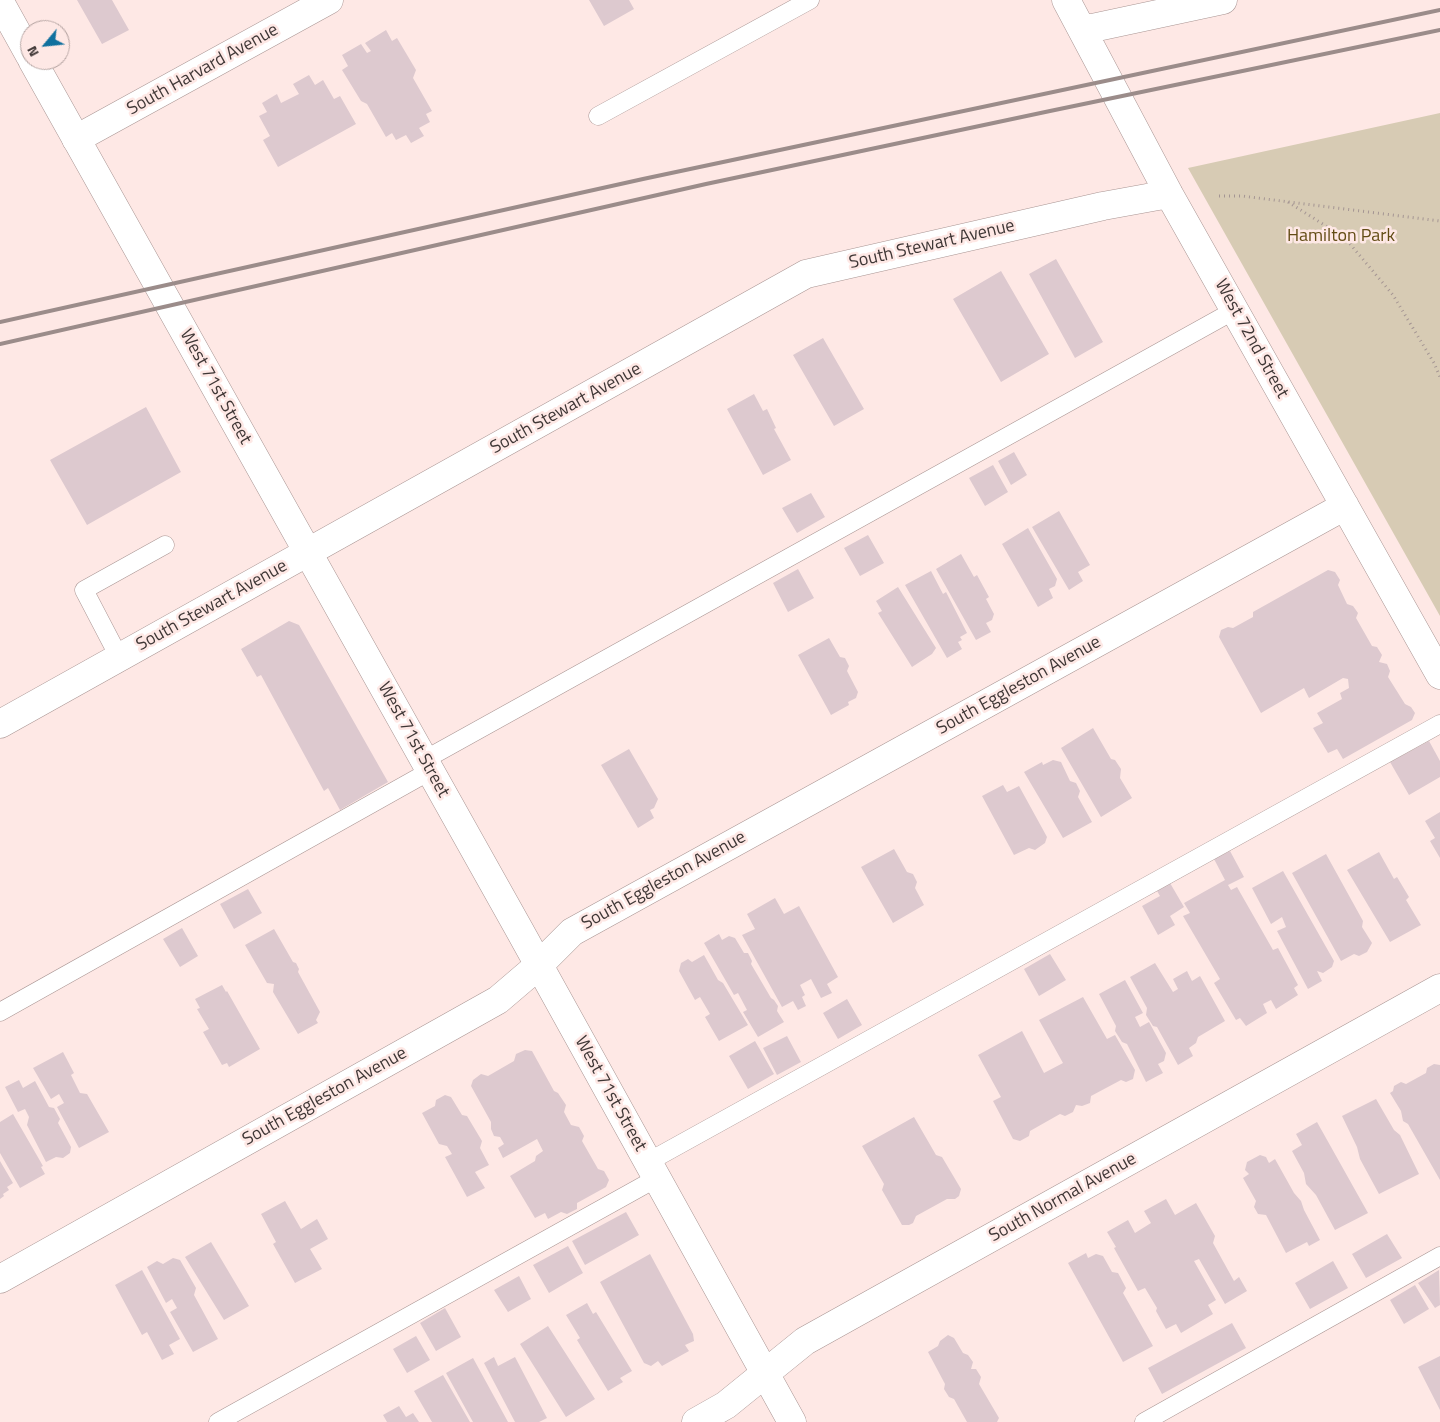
<!DOCTYPE html>
<style>
body{margin:0}
#map{position:relative;width:1440px;height:1422px;overflow:hidden;background:#fee8e5;font-family:"Titillium Web",sans-serif}
canvas{display:block}
.north{position:absolute;left:20px;top:20px;width:50px;height:50px;box-sizing:border-box;background:#fee8e5;border:1px solid #b2a19f;border-radius:50%;rotate:242deg;font-size:14px;font-weight:700;line-height:20px;text-align:center;color:#3f3736}
.north::after{content:'';display:block;margin:auto;width:18px;height:22px;background:#10709e;clip-path:polygon(50% 0,100% 100%,50% 72%,0 100%)}
</style>
<div id="map">
<canvas width="1440" height="1422"></canvas>
<div class="north">N</div>
</div>
<script>
const context = document.querySelector('canvas').getContext('2d');
context.lineJoin = 'round';
function paint(path, color) { context.fillStyle = color; context.fill(path, 'evenodd'); }
const shape = rows => new Path2D(rows.map(r => 'M' + r).join(''));
function trace(path, color, width, dash) { context.strokeStyle = color; context.lineWidth = width; context.lineCap = dash ? 'butt' : 'round'; context.setLineDash(dash || []); context.stroke(path); }
function write(font, color, halo, rows, align = 'center') {
  context.font = font + ' "Titillium Web",sans-serif'; context.lineWidth = 5; context.setLineDash([]); context.textBaseline = 'middle'; context.strokeStyle = halo; context.fillStyle = color; for (const [text, x, y, turn = 0] of rows) {
    context.save(); context.translate(x, y); context.rotate((+turn || 0) * Math.PI / 180); context.textAlign = isNaN(turn) ? turn : align; if (halo) context.strokeText(text, 0, 0); context.fillText(text, 0, 0); context.restore();
  }
}
const green = shape([
 [1440,113,1440,616,1188,168]
]);
const building = shape([
 [77,0,112,0,129,30,102,44],
 [589,0,629,0,634,9,604,26],
 [386,30,392,41,397,38,416,70,413,78,432,111,426,114,430,122,419,128,424,136,411,143,406,135,396,140,392,133,386,137,367,104,361,101,342,70,348,66,342,55,361,44,367,53,371,51,365,43],
 [309,75,315,85,323,80,334,99,340,96,356,124,278,167,263,140,270,136,259,116,267,112,262,103,277,94,281,103,299,94,293,84],
 [1056,259,1103,342,1075,358,1029,274],
 [1001,271,1049,354,1001,382,953,299],
 [823,338,864,409,834,426,793,355],
 [754,394,763,411,767,409,776,428,774,429,791,460,763,475,727,409],
 [146,407,181,472,87,525,50,460],
 [1014,452,1027,475,1011,485,998,461],
 [993,465,1008,492,985,506,969,478],
 [811,493,825,517,797,533,782,508],
 [1059,511,1090,565,1078,572,1083,581,1069,590,1032,527],
 [1028,528,1057,579,1055,586,1049,589,1053,598,1038,607,1002,544],
 [868,535,884,563,860,576,844,548],
 [961,554,974,577,977,575,989,597,986,599,994,614,992,620,986,623,991,632,976,640,936,569],
 [798,569,814,598,788,612,773,583],
 [1328,570,1335,572,1340,580,1338,585,1347,604,1353,606,1358,613,1356,618,1372,646,1377,647,1382,655,1379,662,1387,664,1390,671,1388,677,1405,704,1411,707,1415,713,1412,720,1343,759,1337,749,1328,753,1313,728,1323,723,1317,713,1342,699,1340,693,1349,688,1348,679,1343,678,1309,698,1304,688,1261,713,1219,637,1221,630,1228,627,1233,628,1253,617,1253,612],
 [931,571,943,594,946,592,967,633,960,637,962,640,958,642,962,649,947,658,905,585],
 [898,587,936,648,932,654,912,667,878,613,882,611,876,601],
 [289,621,299,625,388,782,340,810,328,788,324,791,261,675,257,677,241,649],
 [829,638,840,657,845,658,849,666,847,671,858,692,856,698,848,702,849,705,831,715,798,655],
 [1093,728,1111,759,1115,760,1121,769,1120,778,1132,798,1101,817,1061,748],
 [1429,741,1440,761,1440,777,1409,795,1390,762],
 [629,749,658,799,654,808,650,810,654,818,638,828,601,765],
 [1053,760,1061,762,1070,781,1076,783,1080,791,1078,797,1092,822,1063,838,1024,772,1042,762,1043,765],
 [1003,785,1007,792,1019,786,1047,837,1045,843,1035,850,1029,848,1014,855,982,796],
 [1440,812,1440,858,1430,841,1435,838,1425,821],
 [894,849,907,872,913,874,917,882,915,888,924,905,893,923,861,867],
 [1230,851,1244,877,1228,885,1231,890,1237,887,1273,950,1278,948,1298,985,1294,988,1298,995,1276,1009,1271,1000,1263,1004,1267,1013,1246,1026,1240,1018,1236,1020,1214,983,1220,979,1183,916,1190,913,1184,903,1225,880,1214,859],
 [1379,852,1394,879,1397,877,1409,897,1406,900,1421,925,1390,942,1347,870],
 [1326,854,1363,921,1362,927,1372,943,1367,952,1359,956,1354,954,1341,961,1292,873],
 [1283,871,1334,961,1332,967,1323,973,1317,971,1322,981,1308,989,1277,931,1286,927,1282,917,1271,924,1252,888],
 [1170,883,1184,907,1170,916,1175,925,1158,935,1142,906,1160,896,1157,891],
 [248,889,262,913,234,929,220,904],
 [775,898,784,914,799,906,838,977,827,984,832,993,821,998,811,979,800,985,805,995,802,997,806,1006,798,1010,793,1001,782,1007,742,935,755,929,747,914],
 [182,928,198,956,180,967,163,939],
 [274,929,293,962,296,963,299,969,298,972,320,1012,316,1020,318,1023,298,1034,273,992,274,984,267,983,245,945],
 [719,934,722,940,729,936,735,938,744,953,748,953,752,961,751,964,771,998,774,1000,778,1006,777,1011,784,1022,758,1037,743,1012,747,1010,738,993,734,995,704,943],
 [1050,954,1066,980,1039,996,1024,969],
 [704,955,718,980,723,983,748,1025,719,1041,705,1017,710,1014,700,997,695,1000,679,971,681,963,688,959,692,962],
 [1155,963,1173,992,1178,989,1173,979,1187,971,1192,981,1200,976,1225,1021,1198,1037,1196,1043,1189,1048,1193,1056,1178,1065,1157,1027,1153,1026,1146,1015,1147,1008,1130,977],
 [1125,980,1143,1013,1135,1017,1140,1027,1149,1022,1166,1053,1164,1061,1158,1064,1163,1073,1146,1082,1127,1044,1122,1042,1115,1031,1116,1026,1099,994],
 [222,985,226,992,227,991,260,1049,229,1067,227,1063,222,1065,203,1032,209,1029,197,1009,200,1008,195,999],
 [1083,997,1107,1039,1115,1035,1135,1070,1133,1079,1126,1082,1121,1080,1091,1096,1090,1103,1082,1106,1076,1105,1073,1112,1065,1116,1060,1114,1030,1131,1029,1136,1020,1141,1013,1139,993,1101,1001,1097,978,1055,1022,1031,1044,1073,1063,1063,1039,1020],
 [847,999,862,1025,838,1039,823,1013],
 [787,1036,801,1062,777,1075,763,1048],
 [755,1041,774,1074,748,1089,729,1056],
 [525,1050,532,1051,554,1091,558,1093,566,1105,564,1112,571,1125,579,1127,584,1136,582,1141,598,1169,604,1171,609,1180,606,1187,577,1203,577,1209,567,1214,561,1212,548,1219,545,1213,535,1218,510,1176,535,1161,536,1156,543,1151,537,1139,503,1158,498,1148,504,1144,500,1137,494,1136,491,1129,491,1122,471,1086,473,1080,481,1074,488,1076,514,1061,516,1054],
 [63,1052,74,1073,71,1075,80,1093,87,1094,109,1132,79,1148,57,1107,64,1103,59,1094,51,1099,33,1068],
 [1434,1064,1440,1065,1440,1180,1408,1124,1403,1121,1401,1111,1390,1093,1393,1091,1394,1086,1401,1082,1406,1084,1426,1073,1427,1068],
 [19,1080,23,1088,35,1081,49,1107,54,1108,60,1119,58,1123,71,1147,70,1153,63,1158,56,1157,46,1162,27,1125,29,1117,25,1109,18,1112,5,1087],
 [445,1095,451,1097,462,1115,467,1116,482,1141,480,1148,489,1165,475,1172,485,1188,467,1197,445,1157,452,1154,447,1146,439,1144,422,1113,435,1106,436,1100],
 [1376,1099,1394,1130,1400,1135,1419,1174,1379,1194,1360,1159,1357,1147,1342,1116],
 [13,1114,43,1166,41,1167,45,1174,20,1188,0,1153,0,1122],
 [914,1117,936,1155,942,1157,961,1189,959,1196,955,1199,947,1199,916,1216,913,1223,909,1225,902,1225,882,1190,884,1184,862,1146],
 [1317,1122,1368,1213,1335,1230,1316,1195,1306,1184,1304,1173,1292,1151,1302,1145,1296,1134],
 [1260,1155,1266,1157,1269,1163,1275,1159,1294,1193,1301,1201,1304,1210,1320,1240,1309,1246,1307,1242,1286,1253,1266,1215,1258,1214,1254,1207,1256,1201,1243,1178,1249,1174,1245,1170,1247,1162],
 [0,1161,13,1183,7,1187,9,1190,3,1194,4,1196,0,1199],
 [1166,1199,1175,1215,1196,1203,1215,1236,1213,1243,1234,1281,1239,1277,1247,1291,1225,1304,1199,1259,1194,1261,1216,1300,1208,1305,1213,1314,1181,1333,1176,1324,1166,1329,1156,1311,1157,1308,1145,1288,1138,1291,1114,1248,1116,1247,1107,1232,1128,1220,1135,1233,1151,1223,1144,1211],
 [285,1201,301,1229,317,1219,328,1239,310,1249,322,1269,295,1283,273,1244,276,1242,261,1214],
 [626,1212,639,1235,585,1265,572,1241],
 [1387,1234,1402,1258,1366,1278,1352,1254],
 [211,1242,249,1306,224,1320,185,1257],
 [568,1246,583,1273,549,1293,533,1265],
 [1086,1253,1088,1258,1096,1254,1103,1256,1112,1272,1118,1273,1126,1288,1123,1293,1153,1346,1123,1362,1068,1263],
 [650,1254,693,1334,694,1341,685,1345,689,1351,662,1366,658,1361,651,1366,644,1363,600,1282],
 [173,1258,180,1260,196,1288,194,1295,218,1339,193,1352,170,1312,177,1308,172,1299,166,1303,147,1267,157,1261,163,1264],
 [1333,1261,1348,1288,1310,1309,1295,1283],
 [142,1270,180,1339,169,1345,174,1354,162,1360,147,1332,142,1335,115,1285],
 [1439,1270,1440,1305,1435,1308,1418,1283],
 [519,1276,531,1299,508,1312,494,1290],
 [1415,1285,1429,1309,1404,1324,1390,1300],
 [587,1303,593,1314,596,1312,632,1371,620,1378,623,1382,608,1391,577,1340,580,1338,566,1315],
 [445,1308,461,1337,436,1351,420,1323],
 [1232,1323,1246,1348,1162,1394,1148,1368],
 [548,1326,595,1399,566,1417,520,1344],
 [948,1335,954,1338,963,1353,968,1355,973,1362,971,1369,976,1369,981,1377,979,1384,999,1418,997,1422,967,1422,954,1399,949,1397,944,1389,945,1384,928,1352,938,1346,940,1341],
 [416,1336,430,1360,407,1373,393,1349],
 [1440,1356,1440,1410,1418,1367],
 [494,1357,498,1366,515,1357,547,1418,539,1422,515,1422,484,1363],
 [473,1358,508,1422,473,1422,446,1373],
 [443,1375,470,1422,432,1422,414,1391],
 [399,1406,406,1417,413,1413,419,1422,387,1422,383,1415]
]);
const path = shape([
 [1219,196,1242,196,1440,221],
 [1288,202,1345,238,1393,295,1434,363,1440,377]
]);
const service = shape([
 [598,116,810,0],
 [119,657,84,590,165,545],
 [424,760,1235,310],
 [0,1012,430,771],
 [648,1162,1440,724],
 [218,1422,657,1178],
 [1144,1422,1440,1256]
]);
const minor = shape([
 [1066,0,1169,194,1440,675],
 [1083,30,1223,0],
 [76,139,329,0],
 [0,724,806,274,1103,206,1169,194],
 [0,1279,498,1000,539,965,572,932,1345,506],
 [696,1422,726,1405,805,1341,1440,988]
]);
const secondary = shape([
 [0,2,30,56],
 [32,60,520,931,792,1422]
]);
const rail = shape([
 [0,322,643,179,1440,10],
 [0,344,706,184,1050,111,1440,30]
]);
const streetNames = [
 ["South Harvard Avenue",203,70,-29],
 ["South Stewart Avenue",932,245,-13],
 ["West 72nd Street",1251,339,61],
 ["West 71st Street",215,387,61],
 ["South Stewart Avenue",566,409,-29],
 ["South Stewart Avenue",212,606,-29],
 ["South Eggleston Avenue",1019,686,-29],
 ["West 71st Street",413,740,61],
 ["South Eggleston Avenue",664,881,-29],
 ["West 71st Street",610,1094,61],
 ["South Eggleston Avenue",325,1097,-29],
 ["South Normal Avenue",1063,1198,-29]
];
const parkNames = [
 ["Hamilton Park",1341,237]
];
paint(green, '#d7cbb4');
paint(building, '#ddc9cf');
trace(service, '#a99593', 19);
trace(minor, '#a99593', 29);
trace(secondary, '#a99593', 29);
trace(path, '#a49593', 3, [1, 4]);
trace(service, '#fff', 18);
trace(minor, '#fff', 28);
trace(secondary, '#fff', 28);
trace(rail, '#9b8c8a', 4);
write('18px', '#3f3736', '#fee8e5', streetNames);
write('18px', '#634c15', '#fee8e5', parkNames);
</script>
